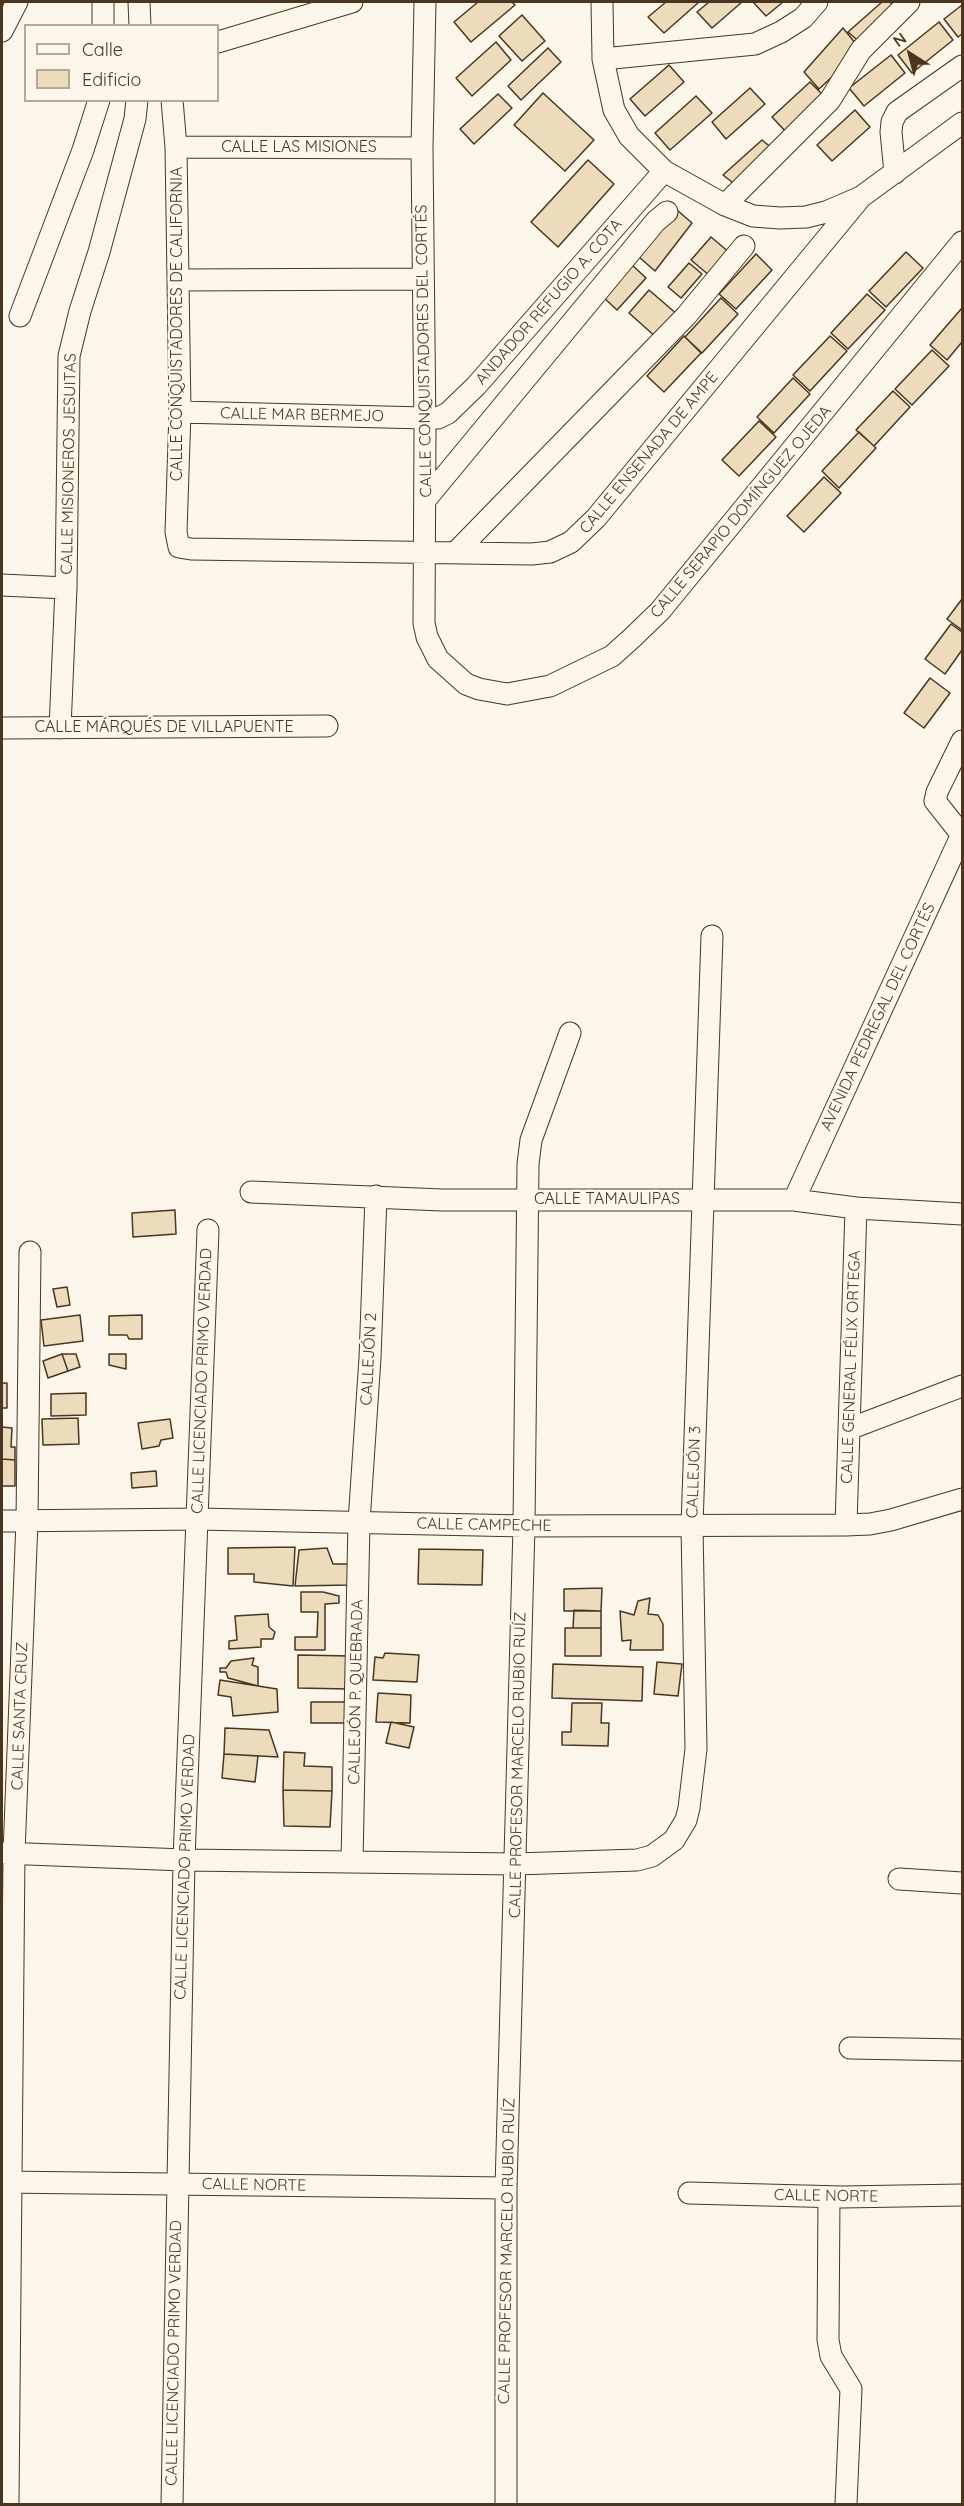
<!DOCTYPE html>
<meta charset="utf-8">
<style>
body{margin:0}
#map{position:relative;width:964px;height:2506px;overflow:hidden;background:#fbf6e9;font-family:Quicksand,sans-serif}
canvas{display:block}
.frame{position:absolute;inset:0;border:3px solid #4a3520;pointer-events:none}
.legend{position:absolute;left:24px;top:24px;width:195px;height:78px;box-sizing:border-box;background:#fbf6e9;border:2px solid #b4a999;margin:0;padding:8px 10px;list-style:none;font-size:18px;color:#4a3520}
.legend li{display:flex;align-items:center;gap:12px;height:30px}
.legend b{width:30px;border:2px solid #b4a999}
.north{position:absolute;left:880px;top:24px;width:60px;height:60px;-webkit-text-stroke:4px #fbf6e9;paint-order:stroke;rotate:324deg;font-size:16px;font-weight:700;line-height:24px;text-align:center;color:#4a3520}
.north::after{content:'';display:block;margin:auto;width:21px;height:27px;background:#4a3520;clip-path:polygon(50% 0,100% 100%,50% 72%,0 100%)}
</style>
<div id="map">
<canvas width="964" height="2506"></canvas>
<div class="frame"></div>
<ul class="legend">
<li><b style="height:8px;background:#fbf6e9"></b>Calle</li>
<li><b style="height:16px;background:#ecdcbc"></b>Edificio</li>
</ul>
<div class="north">N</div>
</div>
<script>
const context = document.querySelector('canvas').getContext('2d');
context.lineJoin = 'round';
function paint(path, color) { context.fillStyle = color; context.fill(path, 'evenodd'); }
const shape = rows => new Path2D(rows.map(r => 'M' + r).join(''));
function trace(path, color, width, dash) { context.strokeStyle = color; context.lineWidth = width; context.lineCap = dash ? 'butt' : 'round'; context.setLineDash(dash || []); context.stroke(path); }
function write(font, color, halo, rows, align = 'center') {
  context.font = font + ' Quicksand,sans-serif'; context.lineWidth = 4.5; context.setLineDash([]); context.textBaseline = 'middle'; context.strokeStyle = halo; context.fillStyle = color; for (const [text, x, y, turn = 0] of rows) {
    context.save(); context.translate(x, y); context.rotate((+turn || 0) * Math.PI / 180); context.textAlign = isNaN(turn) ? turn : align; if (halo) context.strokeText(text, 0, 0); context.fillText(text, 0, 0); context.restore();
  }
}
const building = shape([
 [478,2,512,2,515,5,471,42,454,22,478,2],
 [666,2,699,2,664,33,648,17,666,2],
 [709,2,742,2,712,28,697,12,709,2],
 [753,2,783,2,766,16,753,2],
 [882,2,890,2,896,8,862,44,848,32,882,2],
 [962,5,962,34,958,37,944,19,962,5],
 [522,15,545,41,522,61,499,36,522,15],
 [939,22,953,40,912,73,898,55,939,22],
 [843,28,861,50,819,89,804,72,843,28],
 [496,42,511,60,472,96,456,78,496,42],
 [548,48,561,62,521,100,508,86,548,48],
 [891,55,905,73,864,106,849,88,891,55],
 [669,65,684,82,645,116,630,99,669,65],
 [810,82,824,96,787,133,772,117,810,82],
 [750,88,765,104,726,139,712,122,750,88],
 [543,93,594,140,565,171,514,125,543,93],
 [498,94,512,108,474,144,460,129,498,94],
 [696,96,712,113,670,150,655,133,696,96],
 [855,110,870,127,832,161,817,145,855,110],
 [762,140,773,149,737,186,723,175,762,140],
 [588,160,614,184,558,247,531,222,588,160],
 [677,210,692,223,655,271,639,257,677,210],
 [711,237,730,253,710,276,691,260,711,237],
 [906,252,923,268,886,307,869,291,906,252],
 [756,254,772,270,736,309,719,294,756,254],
 [630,263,646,278,617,310,601,295,630,263],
 [689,263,702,274,681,298,668,287,689,263],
 [649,290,678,315,657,338,629,313,649,290],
 [867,294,885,310,848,349,831,333,867,294],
 [721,298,738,314,702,353,685,337,721,298],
 [962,308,962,342,947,360,930,345,962,308],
 [684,336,701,353,664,392,647,376,684,336],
 [830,336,847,351,810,391,793,375,830,336],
 [932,350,949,366,912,405,895,389,932,350],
 [793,378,810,394,774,433,757,417,793,378],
 [893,391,910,407,874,446,856,430,893,391],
 [759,421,776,437,739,476,722,460,759,421],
 [859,432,876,448,839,488,822,471,859,432],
 [824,477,841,493,804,532,787,516,824,477],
 [962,599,962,630,947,619,962,599],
 [951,624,962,632,962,650,945,674,925,659,951,624],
 [930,678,950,693,924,728,904,713,930,678],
 [175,1210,176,1234,133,1237,132,1213,175,1210],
 [67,1287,70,1305,57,1307,53,1289,67,1287],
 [80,1315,83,1341,44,1346,41,1320,80,1315],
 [142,1315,142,1339,129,1339,127,1335,109,1335,109,1316,142,1315],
 [62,1354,68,1371,48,1378,43,1361,62,1354],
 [62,1354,76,1354,80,1367,68,1371,62,1354],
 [109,1354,126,1354,126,1369,109,1365,109,1354],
 [2,1383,7,1383,7,1408,2,1408,2,1383],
 [86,1393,86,1415,51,1416,51,1394,86,1393],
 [78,1418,79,1444,43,1445,42,1419,78,1418],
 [170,1419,173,1438,161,1440,159,1446,142,1449,138,1423,170,1419],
 [2,1427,12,1428,11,1447,15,1447,15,1460,2,1459,2,1427],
 [2,1459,15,1460,15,1486,2,1486,2,1459],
 [156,1471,157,1486,132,1488,131,1473,156,1471],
 [295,1547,293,1586,254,1582,254,1574,228,1574,228,1548,295,1547],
 [327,1548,333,1564,350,1564,350,1585,295,1586,299,1550,327,1548],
 [419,1549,483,1550,482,1585,418,1584,419,1549],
 [602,1588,601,1611,564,1611,564,1589,602,1588],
 [301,1592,323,1592,339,1596,339,1603,325,1604,325,1650,295,1650,295,1637,317,1637,318,1612,301,1612,301,1592],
 [650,1598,648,1614,658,1615,663,1624,663,1650,630,1650,631,1640,622,1641,620,1611,634,1615,638,1601,650,1598],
 [574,1610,601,1611,601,1628,573,1628,574,1610],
 [268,1614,269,1627,275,1632,273,1639,261,1639,261,1647,229,1649,229,1641,237,1640,235,1616,268,1614],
 [565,1628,601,1628,601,1656,565,1656,565,1628],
 [385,1653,419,1655,417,1682,373,1680,375,1657,383,1658,385,1653],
 [298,1655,350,1656,349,1689,298,1688,298,1655],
 [254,1658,252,1665,258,1667,258,1686,228,1678,226,1672,220,1672,220,1668,226,1668,231,1661,254,1658],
 [657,1662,682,1664,678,1696,654,1694,657,1662],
 [553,1664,643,1667,642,1701,552,1698,553,1664],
 [220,1680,277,1689,278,1712,233,1716,231,1697,218,1695,220,1680],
 [378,1693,411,1695,410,1723,376,1722,378,1693],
 [311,1702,350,1702,350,1723,311,1723,311,1702],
 [572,1703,602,1703,601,1723,609,1723,608,1746,562,1745,562,1732,571,1732,572,1703],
 [391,1722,414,1727,409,1748,386,1743,391,1722],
 [225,1728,269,1730,278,1757,224,1754,225,1728],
 [284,1752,305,1753,304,1766,332,1767,332,1791,283,1790,284,1752],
 [224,1754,258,1756,255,1782,222,1778,224,1754],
 [283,1790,332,1791,330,1827,284,1826,283,1790]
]);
const minor = shape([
 [103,2,103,26],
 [139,2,140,26],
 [425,2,422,148,425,432,424,623,427,637,438,659,466,684,479,689,507,694,550,686,612,656,632,638,660,611,962,242],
 [602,2,603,59,614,110,629,136,664,171,725,205,753,216,780,218,806,217,826,212,861,197,962,123],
 [2,31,17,2],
 [218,42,352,2],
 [603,59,755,44,781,32,803,18,817,2],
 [172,100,176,147,180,412,176,532,179,547,191,549,532,554,550,552,571,542,596,518,861,197],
 [176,147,422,148],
 [895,173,891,132,892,122,897,112,962,66],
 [725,205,830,100,861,50,909,2],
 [178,280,422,279],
 [20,316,83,150,99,100],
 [180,412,425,418,438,418,448,413,476,386,664,171],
 [426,499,656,221,667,212],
 [455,553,686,316,744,246],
 [2,585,66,588],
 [2,728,327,726],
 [60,728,66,588,69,356,80,311,99,252,135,119,137,100],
 [962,835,935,801,937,792,962,741],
 [251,1192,442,1200,794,1200,856,1208,962,1214],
 [794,1200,962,834],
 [849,1429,962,1386],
 [2,1521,198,1519,524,1526,846,1525,870,1524,891,1520,962,1499],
 [846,1525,856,1208],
 [2,1853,184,1860,516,1864,637,1860,652,1856,674,1840,686,1820,689,1808,696,1749,692,1526,712,936],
 [352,1861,359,1522,370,1358,376,1196],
 [899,1879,962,1883],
 [850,2048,962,2050],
 [2,2182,506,2188],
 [689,2193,842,2197,962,2195],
 [829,2197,828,2340,831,2356,851,2389,846,2504],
 [8,2504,14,1853,27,1521,30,1252],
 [172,2504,184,1860,208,1230],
 [506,2504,506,2188,524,1526,528,1164,531,1140,570,1033]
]);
const streetNames = [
 ["CALLE LAS MISIONES",299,147],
 ["ANDADOR REFUGIO A. COTA",549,302,-49],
 ["CALLE CONQUISTADORES DE CALIFORNIA",177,324,-90],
 ["CALLE CONQUISTADORES DEL CORTÉS",424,351,-91],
 ["CALLE MAR BERMEJO",302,415,1],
 ["CALLE ENSENADA DE AMPE",649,453,-50],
 ["CALLE MISIONEROS JESUITAS",69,464,-89],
 ["CALLE SERAPIO DOMÍNGUEZ OJEDA",741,512,-50],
 ["CALLE MÁRQUÉS DE VILLAPUENTE",164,727],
 ["AVENIDA PEDREGAL DEL CORTÉS",878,1017,-65],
 ["CALLE TAMAULIPAS",607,1199],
 ["CALLEJÓN 2",369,1359,-87],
 ["CALLE GENERAL FÉLIX ORTEGA",851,1367,-88],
 ["CALLE LICENCIADO PRIMO VERDAD",202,1381,-88],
 ["CALLEJÓN 3",694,1472,-88],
 ["CALLE CAMPECHE",484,1525,1],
 ["CALLEJÓN P. QUEBRADA",356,1692,-89],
 ["CALLE SANTA CRUZ",20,1716,-88],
 ["CALLE PROFESOR MARCELO RUBIO RUÍZ",518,1765,-89],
 ["CALLE LICENCIADO PRIMO VERDAD",185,1867,-88],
 ["CALLE NORTE",254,2185,1],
 ["CALLE NORTE",826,2196,1],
 ["CALLE PROFESOR MARCELO RUBIO RUÍZ",507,2251,-89],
 ["CALLE LICENCIADO PRIMO VERDAD",174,2353,-89]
];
paint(building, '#ecdcbc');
trace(building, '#4a3520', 1.5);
trace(minor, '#4a3520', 23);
trace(minor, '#fbf6e9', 21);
write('16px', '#4a3520', '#fbf6e9', streetNames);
</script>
